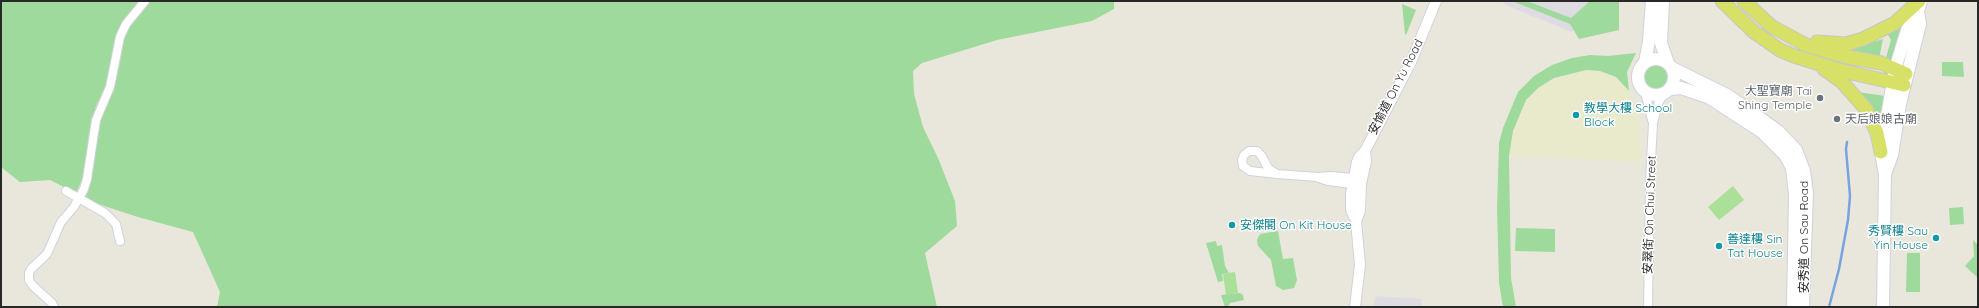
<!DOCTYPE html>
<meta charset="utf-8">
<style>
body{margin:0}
#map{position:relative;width:1979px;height:308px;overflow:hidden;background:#e9e7db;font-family:Quicksand,sans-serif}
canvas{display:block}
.frame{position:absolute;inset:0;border:2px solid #282828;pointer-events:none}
</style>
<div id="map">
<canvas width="1979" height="308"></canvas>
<div class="frame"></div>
</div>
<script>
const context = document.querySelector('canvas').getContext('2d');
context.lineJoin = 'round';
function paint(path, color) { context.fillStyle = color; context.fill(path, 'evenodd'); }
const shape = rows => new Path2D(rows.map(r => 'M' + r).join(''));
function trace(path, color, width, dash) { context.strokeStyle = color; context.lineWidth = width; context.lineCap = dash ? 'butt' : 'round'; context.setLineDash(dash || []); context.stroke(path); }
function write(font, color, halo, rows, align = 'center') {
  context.font = font + ' Quicksand,"Noto Sans TC",sans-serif'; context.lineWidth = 3; context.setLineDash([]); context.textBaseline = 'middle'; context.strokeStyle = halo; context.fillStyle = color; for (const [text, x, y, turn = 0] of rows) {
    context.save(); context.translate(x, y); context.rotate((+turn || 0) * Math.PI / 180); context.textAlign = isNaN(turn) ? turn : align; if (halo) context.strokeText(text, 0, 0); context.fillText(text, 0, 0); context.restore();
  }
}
const industrial = shape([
 [1503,1,1604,1,1572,32,1505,5],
 [1376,296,1421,299,1422,307,1373,307]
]);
const education = shape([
 [1586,70,1600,71,1616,77,1629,91,1639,118,1641,162,1509,156,1513,131,1526,100,1538,88,1554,78]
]);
const green = shape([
 [1,1,140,1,125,19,116,34,106,86,96,106,90,130,83,178,76,193,50,180,20,182,1,167],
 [151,1,1114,1,1114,9,1092,21,997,40,922,63,913,71,914,94,923,127,938,158,955,201,957,226,925,253,937,307,217,307,220,292,193,232,138,217,95,203,83,197,91,181,98,132,104,109,114,88,124,37,132,24],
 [1512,1,1527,1,1571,18,1590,1,1619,1,1619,30,1579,39,1570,24],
 [1402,4,1416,10,1406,35,1405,34],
 [1904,23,1893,60,1885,61,1891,40,1887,33],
 [1883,39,1879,59,1843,51],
 [1636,53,1627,72,1629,91,1616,77,1600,71,1586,70,1554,78,1538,88,1526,100,1513,131,1509,156,1511,278,1516,307,1503,307,1499,283,1497,209,1499,143,1503,128,1518,92,1534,76,1552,65,1572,58,1590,55,1608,56],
 [1942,62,1963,62,1964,77,1942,76],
 '1641 77a14 14 0 1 1 28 0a14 14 0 1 1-28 0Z',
 [1858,92,1885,96,1879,125,1877,116,1870,105],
 [1963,207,1964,224,1950,225,1949,208],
 [1516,228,1555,229,1555,252,1515,251],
 [1278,231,1283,259,1293,258,1297,280,1294,288,1283,290,1276,286,1271,260,1258,246,1257,240,1260,234],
 [1973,240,1978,245,1978,278,1965,266,1974,256],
 [1216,241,1217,246,1222,245,1225,266,1229,273,1222,274,1223,281,1218,282,1206,243],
 [1907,253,1920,253,1920,292,1906,292],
 [1240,293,1243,295,1244,300,1230,303,1228,307,1225,307,1221,295]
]);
const pitch = shape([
 [1733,186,1744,200,1719,220,1708,207],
 [1235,272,1238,293,1226,295,1223,274]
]);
const stream = shape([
 [1829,307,1839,269,1848,220,1850,196,1846,149,1847,142]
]);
const minor = shape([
 [1645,92,1652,120],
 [1277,174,1268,168,1261,155,1257,151,1249,151,1244,155,1242,160,1243,166,1250,171,1277,174,1318,177,1331,176,1353,178],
 [1319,178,1328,181,1352,184],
 [66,191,105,213,116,224,120,241],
 [54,307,52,303,32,285,29,280,29,273,31,269,47,254,61,222,74,207,84,189,87,179,96,120,110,87,120,37,126,24,145,1],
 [1648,307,1650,180,1653,123,1659,101,1665,93]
]);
const tertiary = shape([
 [1356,221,1360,211,1361,184,1366,161,1365,151,1411,62,1436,1],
 [1355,307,1360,265,1356,221,1351,210,1351,194,1357,162,1359,157,1365,151]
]);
const secondary = shape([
 [1663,1,1661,43,1668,63],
 '1638 77a18 18 0 1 1 36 0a18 18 0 1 1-36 0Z',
 [1645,62,1649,41,1652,1],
 [1672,68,1727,95,1745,107,1778,131,1796,150,1804,171,1807,193,1803,307],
 [1670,89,1681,88,1708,97,1762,132,1785,155,1792,168,1795,195,1793,307],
 [1885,174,1892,155,1900,104,1920,24,1918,11],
 [1883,307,1885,175,1881,152,1895,69,1907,30,1918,11,1921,1]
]);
const primary = shape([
 [1722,1,1754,32,1780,50,1794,56,1839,70,1904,85],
 [1744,1,1771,26,1806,45,1843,56,1881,63,1906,74],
 [1817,42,1846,44,1863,39,1895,23,1919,1],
 [1824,69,1841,81,1866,109,1877,133,1881,152]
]);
const markers = [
 [1820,98,4,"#6b7280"],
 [1576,115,4,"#0f9aa8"],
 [1837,119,4,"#6b7280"],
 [1232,225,4,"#0f9aa8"],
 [1936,238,4,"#0f9aa8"],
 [1719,246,4,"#0f9aa8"]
];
const streetNames = [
 ["安愉道 On Yu Road",1396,87,-63],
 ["安翠街 On Chui Street",1650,215,-88],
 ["安秀道 On Sau Road",1804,237,-90]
];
const worshipNames = [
 ["大聖寶廟 Tai",1812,91],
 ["Shing Temple",1812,105],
 ["天后娘娘古廟",1845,119,"left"]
];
const cultureNames = [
 ["教學大樓 School",1584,108],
 ["Block",1584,122],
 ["安傑閣 On Kit House",1240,225],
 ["秀賢樓 Sau",1928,231,"right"],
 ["Yin House",1928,245,"right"],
 ["善達樓 Sin",1727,239],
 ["Tat House",1727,253]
];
paint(industrial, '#dfdbe2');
paint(education, '#e9e9cb');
paint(green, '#9eda9c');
paint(pitch, '#abe099');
trace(stream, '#77a3e1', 2.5);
trace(minor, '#d2d0df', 10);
trace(tertiary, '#d2d0df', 12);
trace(secondary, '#d2d0df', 14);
trace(primary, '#c7c7c7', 15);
trace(minor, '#fff', 8);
trace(tertiary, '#fff', 10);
trace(secondary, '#fff', 12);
trace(primary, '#d7e167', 13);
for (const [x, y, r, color] of markers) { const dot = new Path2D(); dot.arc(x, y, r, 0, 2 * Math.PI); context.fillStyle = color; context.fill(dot); trace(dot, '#fff', 1.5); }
write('12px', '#282828', '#fff', streetNames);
write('12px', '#5b616d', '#fff', worshipNames, 'right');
write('12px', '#0d838f', '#fff', cultureNames, 'left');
</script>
